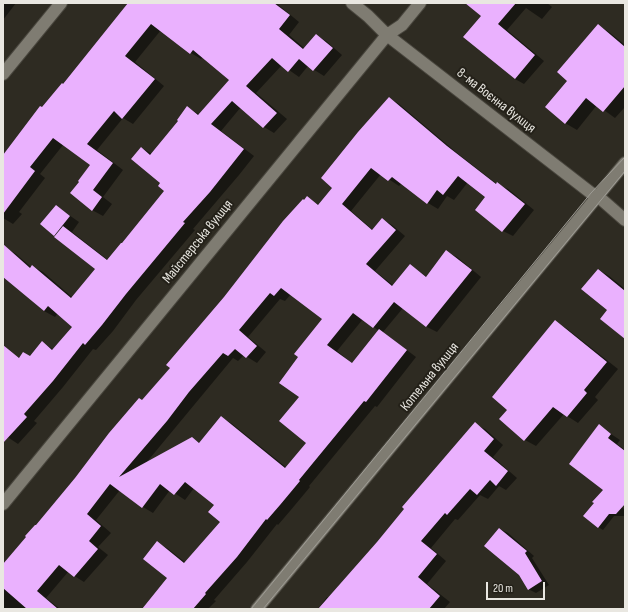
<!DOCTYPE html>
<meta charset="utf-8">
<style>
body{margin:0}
#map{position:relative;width:628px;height:612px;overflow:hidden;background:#2e2b22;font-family:"Sofia Sans Condensed",sans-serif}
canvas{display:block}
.frame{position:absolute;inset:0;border:4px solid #e9e7e1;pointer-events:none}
.scale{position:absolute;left:486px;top:582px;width:59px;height:18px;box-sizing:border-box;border:2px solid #e9e7e1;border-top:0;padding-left:5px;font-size:12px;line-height:14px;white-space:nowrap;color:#e9e7e1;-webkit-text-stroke:3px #242119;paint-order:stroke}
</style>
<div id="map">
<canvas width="628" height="612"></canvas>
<div class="frame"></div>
<div class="scale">20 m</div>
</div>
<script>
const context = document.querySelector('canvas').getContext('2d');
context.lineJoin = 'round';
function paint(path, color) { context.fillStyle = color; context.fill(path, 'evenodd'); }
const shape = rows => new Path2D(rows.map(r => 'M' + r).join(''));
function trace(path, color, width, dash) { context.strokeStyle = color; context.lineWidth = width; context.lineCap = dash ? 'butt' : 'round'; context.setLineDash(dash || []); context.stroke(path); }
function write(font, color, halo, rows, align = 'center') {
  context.font = font + ' "Sofia Sans Condensed",sans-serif'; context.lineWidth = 4; context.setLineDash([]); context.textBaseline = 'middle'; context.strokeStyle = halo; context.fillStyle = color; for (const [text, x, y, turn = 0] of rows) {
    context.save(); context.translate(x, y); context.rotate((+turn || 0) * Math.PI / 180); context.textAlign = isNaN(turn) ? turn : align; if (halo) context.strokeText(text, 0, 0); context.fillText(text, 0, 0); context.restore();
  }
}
const shadow = shape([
 [3,3,16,3,3,20],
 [129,3,276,3,299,22,289,35,304,48,316,35,326,41,342,55,324,76,308,66,299,77,282,65,256,93,287,119,274,133,264,127,241,107,221,131,254,156,239,175,193,229,195,230,136,300,113,331,96,350,93,349,63,387,34,421,37,423,18,444,3,434,3,360,10,352,20,358,31,357,42,342,54,350,73,327,58,313,55,317,44,311,3,276,3,251,6,248,16,254,31,267,32,266,43,272,73,298,97,269,42,224,56,206,79,222,72,232,108,260,122,245,165,191,142,148,152,154,179,121,187,107,200,115,230,80,203,57,201,59,191,53,161,30,135,62,164,86,133,124,123,118,97,150,123,170,103,197,112,204,103,216,92,210,91,165,63,145,40,174,45,178,19,212,22,214,13,224,3,218,3,157,42,108,63,85],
 [467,3,547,3,552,7,542,19,526,8,507,30,544,61,524,84,515,79,482,16],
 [598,25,609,32,625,45,625,107,615,118,597,105,577,130,565,123,568,81],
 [389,98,399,104,457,153,497,184,508,189,534,210,513,236,503,231,486,197,468,182,454,200,447,196,438,209,428,203,402,183,399,186,381,174,351,211,373,230,382,219,392,225,405,236,375,271,394,286,410,265,427,277,447,252,457,257,481,277,437,332,427,327,403,308,383,332,416,357,377,407,375,406,309,486,310,487,290,511,278,525,277,524,247,562,214,600,216,601,208,609,144,609,168,578,157,543,167,548,186,563,221,522,215,505,194,488,185,500,170,490,153,513,143,507,120,490,96,520,111,533,98,547,108,555,84,582,68,572,46,598,60,609,3,609,3,566,171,368,225,298,307,198,319,205,333,188],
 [291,294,323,318,300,357,300,397,308,443,287,468,231,423,221,417,200,443,192,438,146,463,233,358,238,361,244,355,257,363,266,352,248,337,280,299,285,301],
 [363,319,379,331,353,364,337,351],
 [599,270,609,276,625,289,625,338,608,310],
 [555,322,566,328,618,369,595,397,598,400,578,423,564,414,536,446,525,440,508,410],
 [475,424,485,429,503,445,493,457,517,478,506,490,499,486,488,499,480,495,458,520,455,519,431,548,446,561,427,584,450,602,444,609,318,609,327,597,329,598,378,543],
 [599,426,620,440,617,444,625,450,625,462],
 [608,494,625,510,625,516,614,516,603,530,598,527],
 [500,529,508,533,534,556,532,558,549,585,536,593,528,589]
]);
const building = shape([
 [128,3,274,3,290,15,279,29,303,49,316,34,333,48,313,71,299,59,288,72,272,58,246,86,277,113,263,128,232,101,211,124,244,149,210,192,183,222,185,223,126,294,102,325,85,345,83,343,53,381,24,414,27,417,3,443,3,345,19,358,23,352,30,356,42,341,52,350,72,327,48,306,44,311,3,277,3,244,30,268,32,265,71,298,95,269,54,237,63,226,107,260,121,243,122,243,164,191,158,186,160,183,131,159,141,147,150,155,178,121,177,120,187,106,198,115,229,80,193,50,190,54,151,24,125,56,155,79,122,119,114,111,87,144,113,163,93,190,102,197,92,211,70,193,79,182,78,181,90,165,53,138,30,167,35,171,3,214,3,155,40,106,42,107,62,83,63,84],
 [465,3,516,3,498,24,535,55,515,79,463,37,481,16],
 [598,24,625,47,625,86,603,112,586,98,565,124,545,107,567,81,557,72],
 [389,97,447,146,496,184,497,182,525,204,502,232,475,210,485,197,458,176,443,195,437,190,427,204,392,177,388,181,371,168,342,204,372,230,382,218,396,230,366,264,392,286,410,264,426,277,446,250,472,270,426,327,394,302,373,328,353,313,327,345,352,363,379,329,407,350,366,402,364,401,299,480,300,481,280,505,267,520,266,519,237,557,205,593,206,594,193,609,142,609,167,578,143,559,157,541,184,563,220,522,208,512,214,505,185,482,174,495,160,484,142,508,110,484,87,514,101,526,89,541,98,549,74,577,59,565,37,591,58,609,27,609,3,588,3,564,26,537,25,536,35,525,36,525,75,478,109,433,139,398,142,400,170,368,166,365,224,297,283,221,303,199,304,200,307,196,318,205,332,188,321,178,358,132],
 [281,288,322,319,294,354,298,357,279,383,299,397,279,421,306,443,285,468,221,416,199,443,192,437,119,477,167,421,189,392,223,353,228,356,235,349,246,358,257,346,239,330,270,293,274,296],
 [56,205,70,216,54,236,40,224],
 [598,269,625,291,625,339,600,319,607,310,581,289],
 [555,320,607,362,584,390,587,393,567,417,553,407,524,441,499,419,507,410,492,397],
 [475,422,494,439,484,451,508,471,496,486,490,480,477,495,470,489,447,515,445,513,421,541,437,554,418,577,440,596,429,609,318,609,377,542,404,509,402,507],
 [599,424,611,434,608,438,625,451,625,504,616,514,609,514,598,528,583,516,594,503,592,502,603,490,569,464],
 [499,528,527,551,525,553,542,581,528,590,519,575,484,546]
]);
const minor = shape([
 [352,3,368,16,387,35,591,193,601,199,625,220],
 [3,74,61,3],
 [3,504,387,35,402,25,420,3],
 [257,609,625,163]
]);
const tram = shape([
 [251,609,591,193,625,157],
 [263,609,625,171]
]);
const streetNames = [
 ["8-ма Воєнна вулиця",496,101,38],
 ["Майстерська вулиця",198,242,-51],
 ["Котельна вулиця",430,377,-51]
];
paint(shadow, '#0007');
paint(building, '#eab1fe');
trace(minor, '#49463e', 14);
trace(minor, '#7f7c72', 12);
trace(tram, '#9e9c95', 1);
write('14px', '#e9e7e1', '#242119', streetNames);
</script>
